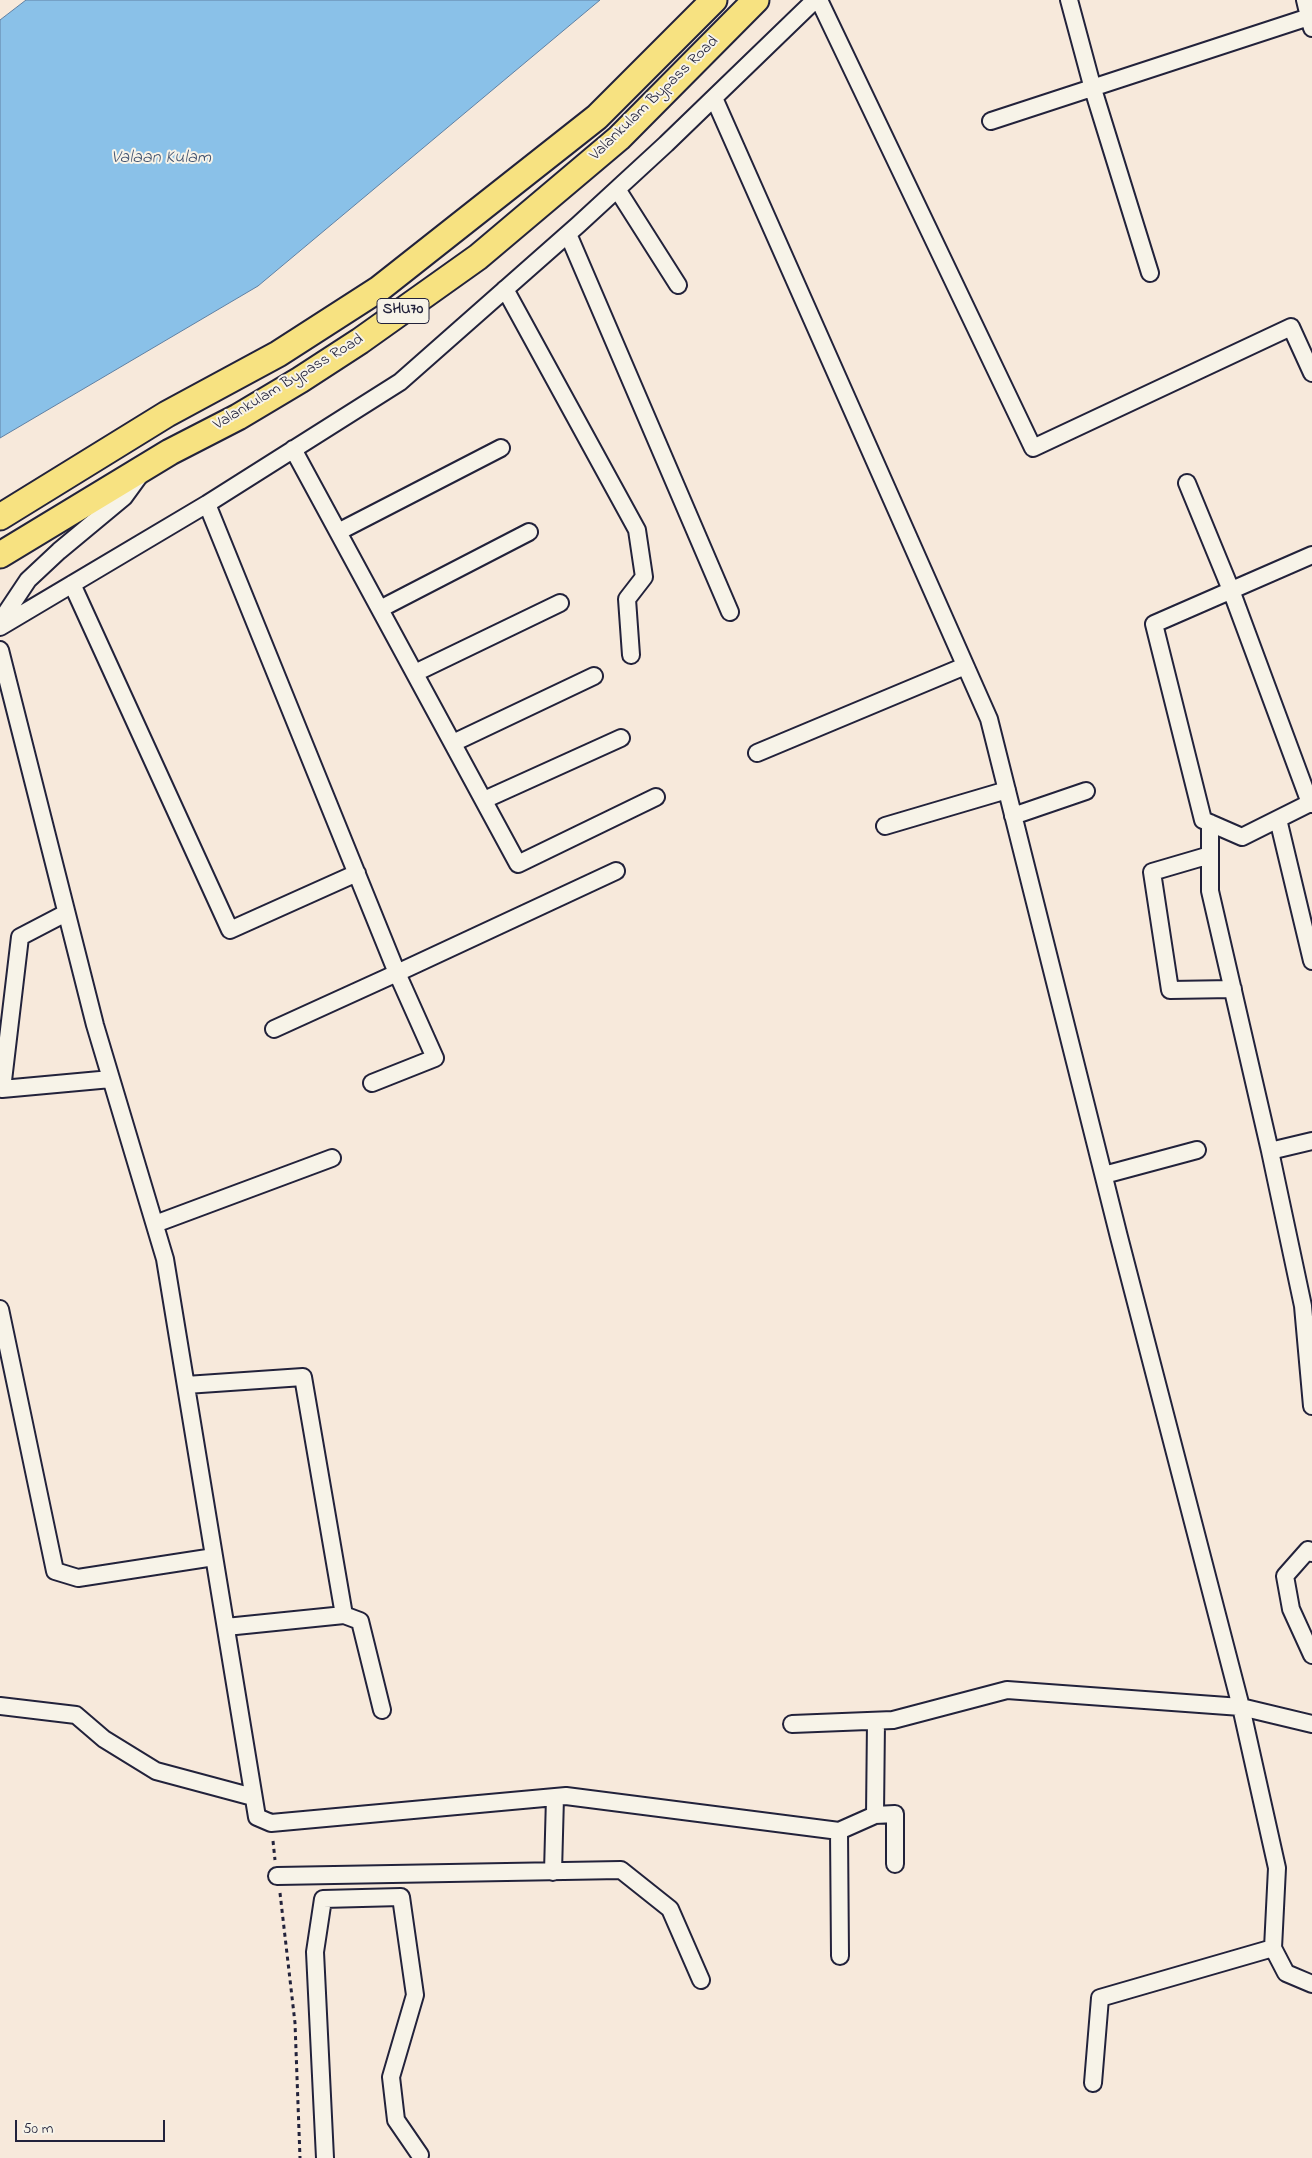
<!DOCTYPE html>
<style>
body{margin:0}
#map{position:relative;width:1312px;height:2158px;overflow:hidden;background:#f7e9db;font-family:"Indie Flower",sans-serif}
canvas{display:block}
.scale{position:absolute;left:15px;top:2120px;width:150px;height:22px;box-sizing:border-box;border:2px solid #22223b;border-top:0;padding-left:6px;font-size:15px;line-height:18px;white-space:nowrap;color:#22223b;-webkit-text-stroke:4px #f7f3e8;paint-order:stroke}
</style>
<div id="map">
<canvas width="1312" height="2158"></canvas>
<div class="scale">50 m</div>
</div>
<script>
const context = document.querySelector('canvas').getContext('2d');
context.lineJoin = 'round';
function paint(path, color) { context.fillStyle = color; context.fill(path, 'evenodd'); }
const shape = rows => new Path2D(rows.map(r => 'M' + r).join(''));
function trace(path, color, width, dash) { context.strokeStyle = color; context.lineWidth = width; context.lineCap = dash ? 'butt' : 'round'; context.setLineDash(dash || []); context.stroke(path); }
function write(font, color, halo, rows, align = 'center') {
  context.font = font + ' "Indie Flower",sans-serif'; context.lineWidth = 4; context.setLineDash([]); context.textBaseline = 'middle'; context.strokeStyle = halo; context.fillStyle = color; for (const [text, x, y, turn = 0] of rows) {
    context.save(); context.translate(x, y); context.rotate((+turn || 0) * Math.PI / 180); context.textAlign = isNaN(turn) ? turn : align; if (halo) context.strokeText(text, 0, 0); context.fillText(text, 0, 0); context.restore();
  }
}
const water = shape([
 [26,0,600,0,258,286,0,438,0,20,26,0]
]);
const path = shape([
 [273,1841,275,1860],
 [280,1893,295,2023,300,2158]
]);
const street = shape([
 [819,0,1033,448,1291,327,1312,373],
 [1069,0,1093,89,1150,273],
 [1305,0,1309,17],
 [714,98,989,719,1119,1237,1241,1707,1277,1868,1273,1948,1286,1973,1312,1984],
 [991,121,1309,17,1312,28],
 [617,189,678,285],
 [568,234,730,612],
 [505,289,637,530,644,577,627,599,631,655],
 [293,449,518,864,656,797],
 [1187,483,1231,590,1310,803,1312,804],
 [207,504,397,973,274,1029],
 [338,532,501,448],
 [72,584,230,930,357,873],
 [380,609,529,532],
 [0,622,28,580,59,551,124,497,140,475],
 [0,627,207,504,400,382,578,225,666,144,815,0],
 [0,650,95,1025,165,1259,257,1817,271,1823,566,1796,839,1831,875,1815,876,1721],
 [415,673,560,603],
 [453,743,594,676],
 [757,753,965,666],
 [484,800,621,738],
 [1310,803,1242,837,1203,820,1154,624,1312,555],
 [1013,816,1086,791],
 [1278,819,1312,961],
 [1210,823,1210,891,1270,1151,1312,1141],
 [885,826,1007,790],
 [1210,855,1152,872,1170,990,1233,989],
 [66,913,20,937,2,1089,111,1079],
 [372,1083,435,1058,397,973,616,871],
 [1270,1151,1303,1306,1312,1406],
 [1104,1175,1197,1150],
 [155,1224,332,1158],
 [0,1309,55,1571,78,1578,214,1557],
 [186,1385,303,1377,344,1615],
 [1312,1553,1308,1550,1285,1576,1291,1609,1312,1655],
 [226,1627,344,1615,360,1621,382,1710],
 [0,1706,76,1715,104,1739,156,1771,253,1797],
 [792,1724,893,1720,1007,1690,1241,1707,1312,1724],
 [875,1815,895,1814,895,1864],
 [839,1831,840,1956],
 [553,1872,555,1797],
 [277,1876,621,1870,670,1909,701,1980],
 [1093,2083,1100,1998,1273,1948],
 [325,2158,315,1952,323,1899,401,1897,415,1995,391,2077,396,2120,420,2155]
]);
const primary = shape([
 [0,517,167,414,278,354,379,289,597,117,714,0],
 [0,555,170,452,238,417,300,380,360,341,478,257,619,138,756,0]
]);
const shields = [
 [403,311,52]
];
const shieldNames = [
 ["SHU70",403,311]
];
const streetNames = [
 ["Valankulam Bypass Road",655,99,-44],
 ["Valankulam Bypass Road",289,383,-31]
];
const waterNames = [
 ["Valaan Kulam",161,159]
];
paint(water, '#8ac1e8');
trace(water, '#6081a3', 1);
trace(street, '#22223b', 20);
trace(primary, '#22223b', 29);
trace(path, '#22223b', 3, [4, 4]);
trace(street, '#f7f3e8', 16);
trace(primary, '#f7e281', 25);
for (const [x, y, w] of shields) { const box = new Path2D(); box.roundRect(x - w / 2, y - 12.5, w, 25, 4); context.fillStyle = '#f7f3e8'; context.fill(box); trace(box, '#22223b', 1); }
write('bold 15px', '#22223b', null, shieldNames);
write('16px', '#22223b', '#f7f3e8', streetNames);
write('italic 18px', '#41526f', '#f7f3e8', waterNames);
</script>
